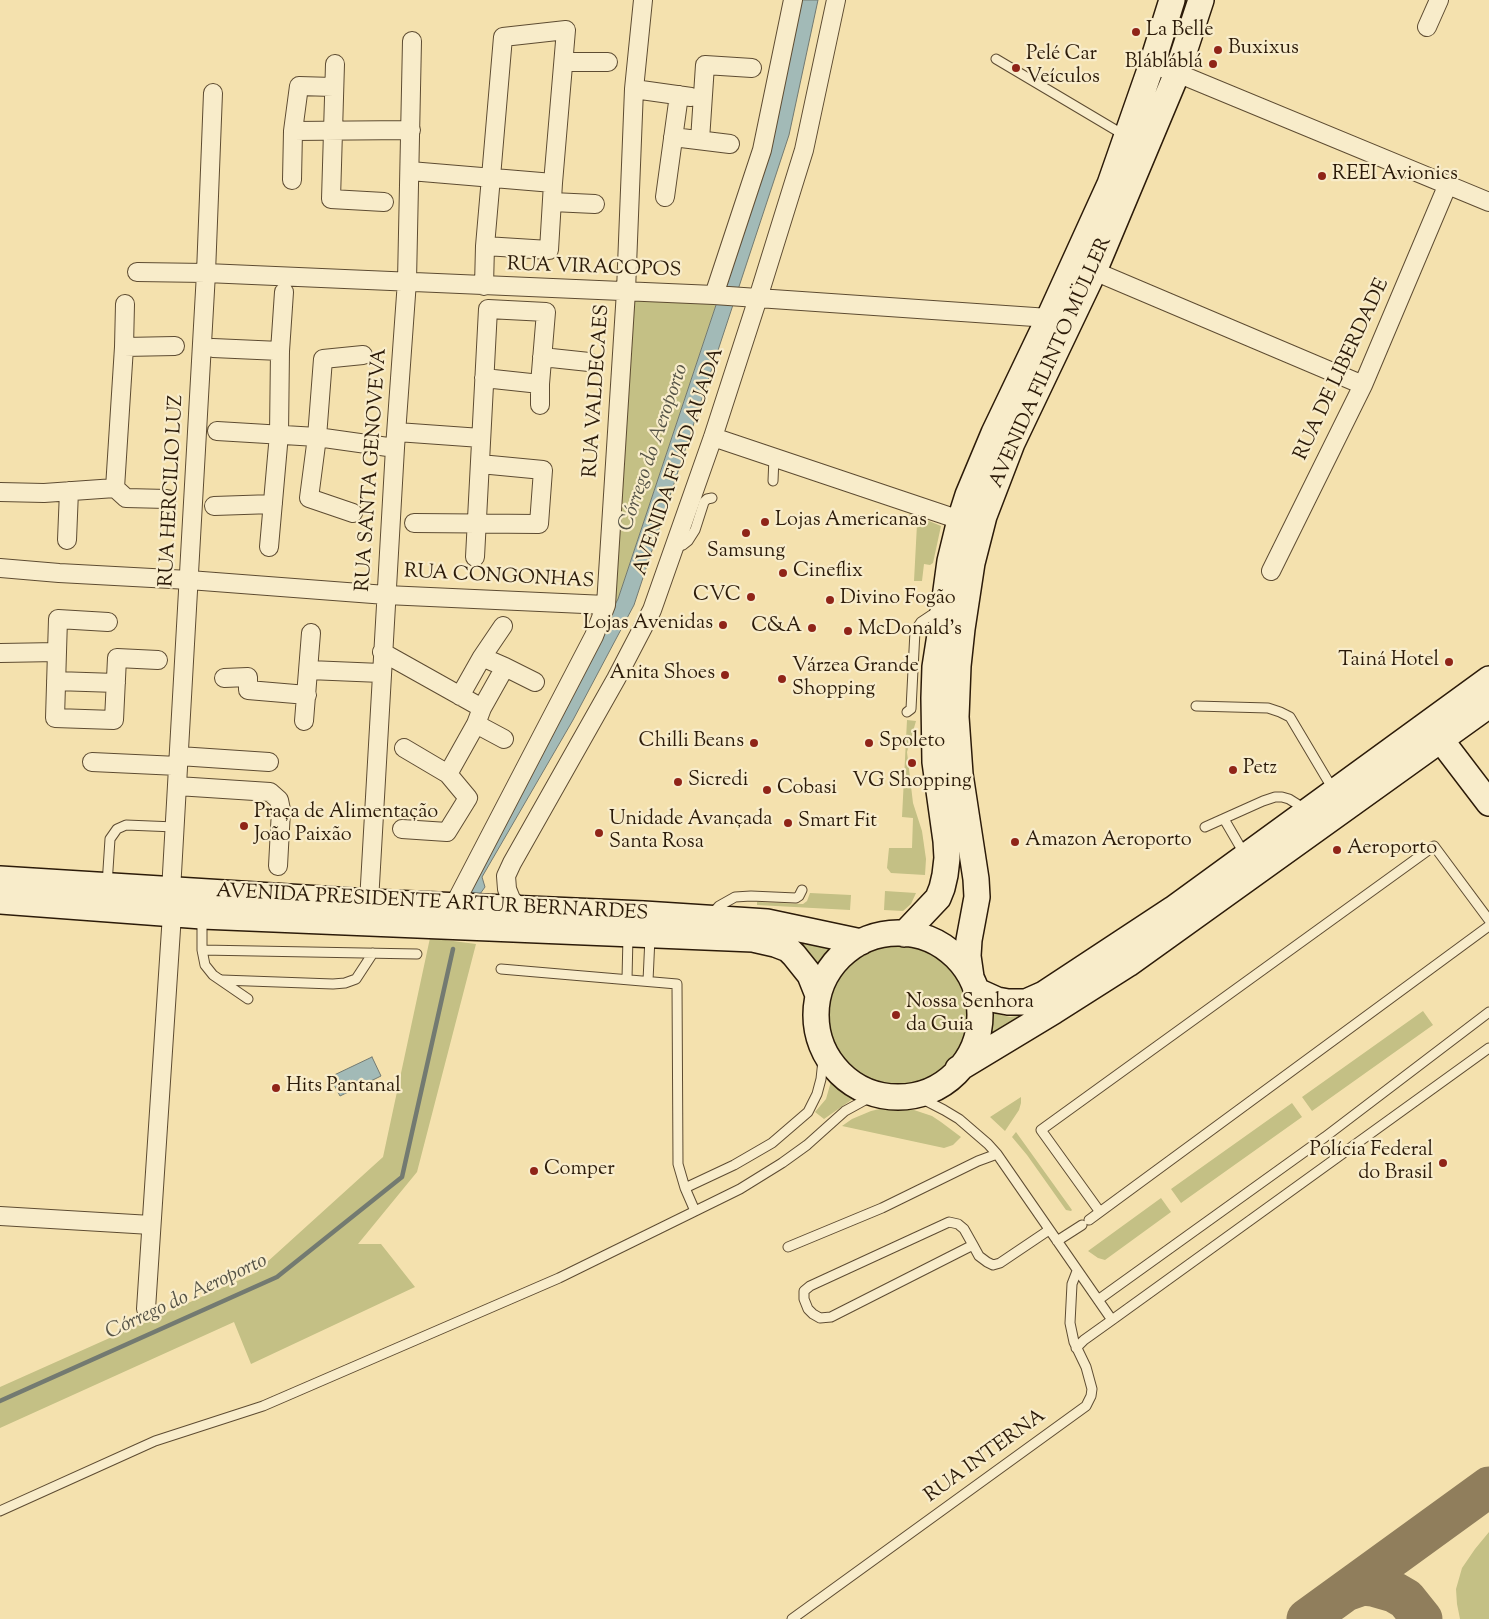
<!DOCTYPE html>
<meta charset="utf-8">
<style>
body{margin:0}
canvas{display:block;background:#f4e1ae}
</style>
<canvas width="1489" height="1619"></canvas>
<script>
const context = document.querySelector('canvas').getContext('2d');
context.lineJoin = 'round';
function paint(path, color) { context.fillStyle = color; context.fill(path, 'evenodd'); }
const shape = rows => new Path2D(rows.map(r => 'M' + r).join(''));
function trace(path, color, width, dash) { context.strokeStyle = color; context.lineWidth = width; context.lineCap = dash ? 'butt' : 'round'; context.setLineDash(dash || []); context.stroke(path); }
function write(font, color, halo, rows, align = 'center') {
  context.font = font + ' "Sorts Mill Goudy",serif'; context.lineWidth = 4.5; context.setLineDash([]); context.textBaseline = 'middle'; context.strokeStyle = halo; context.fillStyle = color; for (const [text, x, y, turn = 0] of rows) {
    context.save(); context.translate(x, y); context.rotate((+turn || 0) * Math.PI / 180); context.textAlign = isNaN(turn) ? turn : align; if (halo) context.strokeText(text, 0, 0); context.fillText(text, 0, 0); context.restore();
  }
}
const green = shape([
 [631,297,717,302,618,599,464,892,605,617],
 [910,513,941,526,933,563,930,565,924,564,922,581,914,581,917,524,908,520],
 [907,720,916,721,907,752,913,803,922,831,926,859,925,875,891,873,887,868,889,848,912,848,913,818,902,817],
 [885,891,916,893,911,904,903,911,884,910],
 [810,893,851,895,850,910,757,905,757,902,803,904,807,901],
 [782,932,838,946,825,957,819,970],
 [430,938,476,944,417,1172,358,1244,381,1244,415,1287,251,1364,234,1322,0,1428,0,1387,255,1273,383,1157],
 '827 1016a70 70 0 1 1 140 0a70 70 0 1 1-140 0Z',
 [1033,1011,984,1040,988,1025,988,1012,1010,1017,1023,1015],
 [1423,1011,1433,1025,1312,1111,1302,1097],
 [832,1078,843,1090,857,1096,824,1119,815,1112,826,1099],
 [1021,1097,1021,1103,1019,1110,1005,1131,990,1117],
 [1292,1103,1302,1117,1181,1203,1171,1189],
 [884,1108,899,1108,914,1110,932,1116,941,1122,961,1137,953,1145,944,1148,842,1126,852,1119,871,1111],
 [1016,1132,1072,1210,1071,1211,1066,1210,1027,1155,1012,1137],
 [1161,1198,1171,1212,1105,1260,1098,1258,1088,1251],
 [1489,1532,1489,1619,1460,1619,1457,1604,1456,1589,1462,1568,1475,1549]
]);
const water = shape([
 [801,0,818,0,789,135,634,605,573,720,482,877,485,887,480,894,464,892,618,599,717,302,801,0],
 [372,1057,381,1076,340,1096,330,1077,372,1057]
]);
const stream = shape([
 [0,1401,277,1277,402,1177,453,949]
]);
const taxiway = shape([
 [1346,1591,1363,1585,1373,1586,1394,1592,1406,1599,1422,1619],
 [1307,1619,1489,1487]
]);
const lane = shape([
 [996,59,1124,135],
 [773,481,774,457],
 [674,548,683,545,688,541,695,530,704,502,707,499,712,498],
 [1196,706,1268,708,1280,712,1290,717,1334,791],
 [907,712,911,709,915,631,921,622,939,610],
 [1224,819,1245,855],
 [1205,827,1263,801,1275,797,1282,797,1289,799,1305,809],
 [107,885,110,839,117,829,126,825,175,827],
 [711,915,719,906,735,897,751,896,796,898,799,896,802,890],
 [202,916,202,950,205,965,213,975,248,999],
 [202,950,417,954],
 [501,969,677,984,678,1164,685,1188],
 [627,979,628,936],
 [222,980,333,984,345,983,356,979,373,953],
 [648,981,650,937],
 [913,1094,944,1110,959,1119,988,1144,997,1154,1112,1320,1489,1048],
 [695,1211,685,1188,734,1165,772,1143,808,1112,817,1094,821,1079,823,1060,820,1043],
 [1100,1212,1041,1130,1434,846,1489,920],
 [1089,1220,1489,926],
 [1057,1241,1082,1225],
 [973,1245,831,1317,820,1318,813,1314,808,1309,804,1299,804,1291,810,1286,949,1222,958,1224,964,1229,973,1245,979,1256,987,1262,993,1265,1000,1263,1049,1230],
 [788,1247,882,1208,978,1161,997,1154],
 [1098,1300,1325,1137,1489,1012],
 [1076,1348,1084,1340,1112,1320],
 [0,1511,155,1441,263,1406,559,1278,740,1189,782,1163,807,1145,845,1111,865,1100,886,1095],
 [792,1619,1086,1406,1091,1396,1092,1389,1086,1367,1074,1342,1070,1323,1072,1284,1077,1271]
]);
const street = shape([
 [1427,27,1439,0],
 [564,62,608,62],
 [335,64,331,199,384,202],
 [1152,64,1177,73,1489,202],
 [634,89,691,97],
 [293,131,411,130],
 [673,137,730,144],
 [700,140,705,65,752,68],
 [410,171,553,183],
 [292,180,293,131,299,86,333,87],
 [665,197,679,95],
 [552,202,595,204],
 [1094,271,1363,385],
 [137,272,206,273,714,295,1049,318],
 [484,286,485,246,491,177,503,37,566,30,553,183,549,250,485,246],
 [714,295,762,150,793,0],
 [124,347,175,346],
 [213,348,280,351],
 [542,357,589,362],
 [484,378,540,384],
 [217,431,317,437,395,448],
 [397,432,481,438],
 [713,437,960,520],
 [115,488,126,498,167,499],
 [0,492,44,493,115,488,124,347,125,304],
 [214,506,273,504],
 [353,513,309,498,317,437,323,359,363,355],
 [414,523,539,524,543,470,480,464],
 [67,540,69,491],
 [269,547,279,434,280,351,284,292],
 [475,557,488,309,546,312,540,384,540,405],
 [0,568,59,573,189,580,386,595,606,605],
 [1271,571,1363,385,1448,184],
 [108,622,58,619,55,718,114,720,117,658,158,660],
 [382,652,482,708],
 [0,653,57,652],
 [482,657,505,667,535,682],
 [309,670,381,673],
 [224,678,248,677,248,690,307,695],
 [56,681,116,683],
 [460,696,482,657,503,626],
 [304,721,311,633],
 [476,724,504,739],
 [404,748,448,774,476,724,482,708,505,667],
 [179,756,269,762],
 [92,762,178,766],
 [177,786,270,792,279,800,281,810,278,866],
 [402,829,447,832,468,798,448,774],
 [171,891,206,273,213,93],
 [369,902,395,448,407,281,412,41],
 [453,907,594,636,606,605,626,291,634,89,643,0],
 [520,909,511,899,507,889,506,876,512,863,616,679,652,610,713,437,758,298,804,150,836,0],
 [0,1216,151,1225],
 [146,1309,172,914]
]);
const secondary = shape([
 [1431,727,1489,803],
 [0,879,369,902,644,914,767,922,861,942],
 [0,901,202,916,753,939,775,944,788,949,794,955,810,975,818,995],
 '816 1015a82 82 0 1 1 164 0a82 82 0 1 1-164 0Z',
 [904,934,938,898,942,888,945,875,947,858,946,841,935,762,934,698,935,667,940,635,950,561,960,520,968,495,994,433,1049,318,1110,184,1152,64,1172,0],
 [971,977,968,956,969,940,977,897,976,879,960,774,956,717,958,666,962,629,972,563,984,516,1012,443,1094,271,1177,73,1201,0],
 [977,991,997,1000,1008,1002,1026,1002,1044,994,1173,909,1489,679],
 [958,1069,1054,1011,1128,964,1489,705]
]);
const markers = [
 [1136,32,5,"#8f2418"],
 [1218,50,5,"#8f2418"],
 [1213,64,5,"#8f2418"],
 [1016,68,5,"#8f2418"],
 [1322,176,5,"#8f2418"],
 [765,522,5,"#8f2418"],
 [746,533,5,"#8f2418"],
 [783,573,5,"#8f2418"],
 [751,597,5,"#8f2418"],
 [830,600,5,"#8f2418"],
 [723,625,5,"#8f2418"],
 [812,628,5,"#8f2418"],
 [848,631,5,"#8f2418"],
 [1449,662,5,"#8f2418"],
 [725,675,5,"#8f2418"],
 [782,679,5,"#8f2418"],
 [754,743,5,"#8f2418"],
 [869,743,5,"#8f2418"],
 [912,763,5,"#8f2418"],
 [1233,770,5,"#8f2418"],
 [678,782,5,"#8f2418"],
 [767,790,5,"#8f2418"],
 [788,823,5,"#8f2418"],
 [244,826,5,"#8f2418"],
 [599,833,5,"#8f2418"],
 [1015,842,5,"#8f2418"],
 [1337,850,5,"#8f2418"],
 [896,1015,5,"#8f2418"],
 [276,1088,5,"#8f2418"],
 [1443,1163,5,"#8f2418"],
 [534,1171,5,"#8f2418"]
];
const poiNames = [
 ["La Belle",1146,32],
 ["Buxixus",1228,50],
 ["Pelé Car",1026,56],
 ["Veículos",1026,79],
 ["Blábláblá",1203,64,"right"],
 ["REEI Avionics",1332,176],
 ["Lojas Americanas",775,522],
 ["Samsung",746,553,"center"],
 ["Cineflix",793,573],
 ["CVC",741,597,"right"],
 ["Divino Fogão",840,600],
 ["Lojas Avenidas",713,625,"right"],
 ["C&A",802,628,"right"],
 ["McDonald's",858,631],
 ["Tainá Hotel",1439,662,"right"],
 ["Várzea Grande",792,668],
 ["Shopping",792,691],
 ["Anita Shoes",715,675,"right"],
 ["Chilli Beans",744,743,"right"],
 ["Spoleto",879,743],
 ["Petz",1243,770],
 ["Sicredi",688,782],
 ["VG Shopping",912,783,"center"],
 ["Cobasi",777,790],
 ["Praça de Alimentação",254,814],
 ["João Paixão",254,837],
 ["Unidade Avançada",609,821],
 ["Santa Rosa",609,844],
 ["Smart Fit",798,823],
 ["Amazon Aeroporto",1025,842],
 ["Aeroporto",1347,850],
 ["Nossa Senhora",906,1004],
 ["da Guia",906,1027],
 ["Hits Pantanal",286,1088],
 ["Polícia Federal",1433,1152,"right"],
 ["do Brasil",1433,1175,"right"],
 ["Comper",544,1171]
];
const streetNames = [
 ["RUA VIRACOPOS",594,269,2],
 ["AVENIDA FILINTO MÜLLER",1052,363,-66],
 ["RUA DE LIBERDADE",1343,370,-65],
 ["RUA VALDECAES",598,391,-86],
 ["AVENIDA FUAD AUADA",680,462,-71],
 ["RUA SANTA GENOVEVA",373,470,-86],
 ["RUA HERCILIO LUZ",173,491,-87],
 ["RUA CONGONHAS",499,578,3],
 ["AVENIDA PRESIDENTE ARTUR BERNARDES",432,904,3],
 ["RUA INTERNA",986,1457,-36]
];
const waterNames = [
 ["Córrego do Aeroporto",655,448,-71],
 ["Córrego do Aeroporto",187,1298,-25]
];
paint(green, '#c4c085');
paint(water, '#a2bab7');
trace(water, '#737a71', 1);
trace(stream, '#737a71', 4.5);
trace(taxiway, '#907e5c', 41);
trace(lane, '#5e4c32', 11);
trace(street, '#5e4c32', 20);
trace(secondary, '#2c1b09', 28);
trace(lane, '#f8ecca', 9);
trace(street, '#f8ecca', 18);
trace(secondary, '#f8ecca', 25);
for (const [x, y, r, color] of markers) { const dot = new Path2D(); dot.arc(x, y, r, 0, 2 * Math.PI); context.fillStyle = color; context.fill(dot); trace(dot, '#f8ecca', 2); }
write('20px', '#2c1b09', '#f8ecca', poiNames, 'left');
write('20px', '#2c1b09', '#f8ecca', streetNames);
write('italic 21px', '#555346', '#f8ecca', waterNames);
</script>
